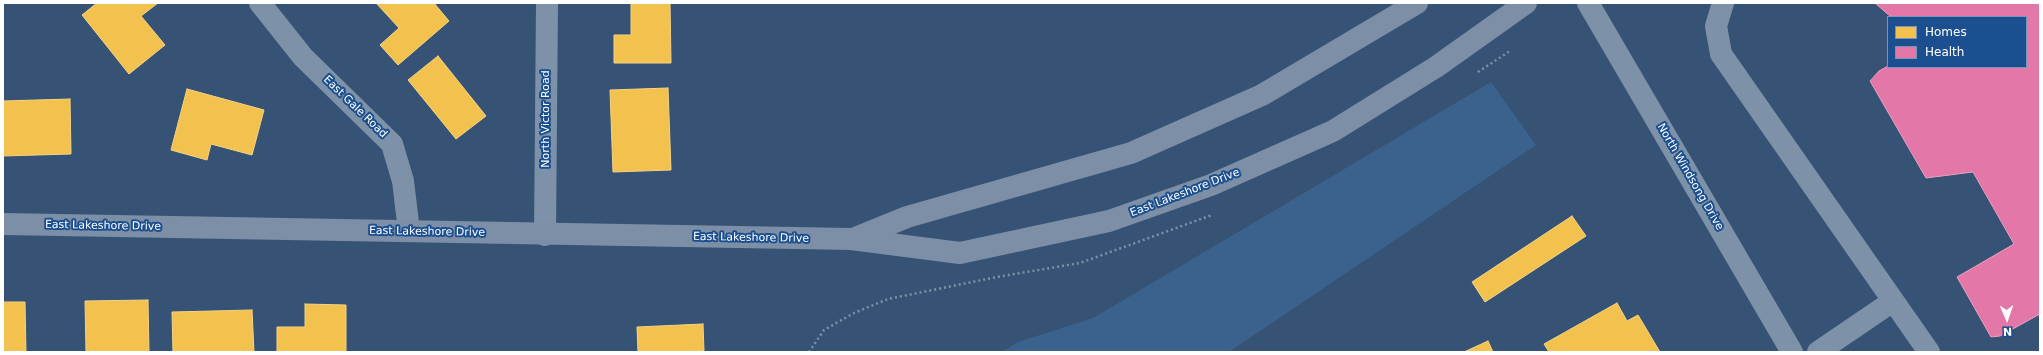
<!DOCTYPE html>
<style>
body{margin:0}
#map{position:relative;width:2043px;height:355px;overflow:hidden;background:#365274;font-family:"DejaVu Sans",sans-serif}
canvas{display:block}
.frame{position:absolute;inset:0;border:4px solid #fff;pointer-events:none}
.legend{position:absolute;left:1887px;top:16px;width:140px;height:52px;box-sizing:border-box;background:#1b4f8f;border:1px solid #7695bc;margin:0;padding:5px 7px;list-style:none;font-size:12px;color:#fff}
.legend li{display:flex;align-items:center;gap:8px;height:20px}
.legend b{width:20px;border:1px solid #7695bc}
.north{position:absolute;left:1987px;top:299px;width:40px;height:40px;-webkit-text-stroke:3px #1b4f8f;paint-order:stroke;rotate:178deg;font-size:11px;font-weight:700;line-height:16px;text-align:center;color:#fff}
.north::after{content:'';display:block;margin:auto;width:14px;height:18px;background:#fff;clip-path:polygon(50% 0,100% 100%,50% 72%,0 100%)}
</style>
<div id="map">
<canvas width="2043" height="355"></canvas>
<div class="frame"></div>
<ul class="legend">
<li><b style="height:11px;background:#f2c14e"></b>Homes</li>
<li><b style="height:11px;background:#e377a8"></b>Health</li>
</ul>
<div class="north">N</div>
</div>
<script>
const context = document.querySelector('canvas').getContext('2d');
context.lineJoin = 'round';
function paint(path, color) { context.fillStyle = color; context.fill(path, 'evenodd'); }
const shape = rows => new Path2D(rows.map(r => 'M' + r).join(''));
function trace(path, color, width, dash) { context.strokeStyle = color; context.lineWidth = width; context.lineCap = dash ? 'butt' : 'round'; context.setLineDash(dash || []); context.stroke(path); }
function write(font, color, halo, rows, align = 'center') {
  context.font = font + ' "DejaVu Sans",sans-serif'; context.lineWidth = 4; context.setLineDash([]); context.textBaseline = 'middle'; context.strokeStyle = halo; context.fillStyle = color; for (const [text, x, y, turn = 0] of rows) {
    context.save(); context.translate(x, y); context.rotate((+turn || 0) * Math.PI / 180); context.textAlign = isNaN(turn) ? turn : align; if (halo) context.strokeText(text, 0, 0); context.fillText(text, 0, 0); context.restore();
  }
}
const water = shape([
 [1491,82,1536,145,1229,352,1002,352,1018,342,1093,318]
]);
const homes = shape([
 [97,3,158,3,141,16,165,45,129,74,82,15,97,3],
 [376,3,434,3,449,21,398,65,380,45,399,28,376,3],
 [631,3,670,3,671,63,614,63,614,35,631,35,631,3],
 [438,56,486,116,456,139,408,80,438,56],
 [668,88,671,170,613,172,610,90,668,88],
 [187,89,264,110,252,155,211,144,207,160,171,150,187,89],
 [70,99,71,154,3,156,3,101,70,99],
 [1572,216,1586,236,1485,302,1472,282,1572,216],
 [148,300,149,352,86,352,85,301,148,300],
 [3,302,25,302,26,352,3,352,3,302],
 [1617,303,1627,321,1638,315,1660,352,1549,352,1544,344,1617,303],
 [305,304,346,305,346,352,277,352,277,327,305,327,305,304],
 [252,310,254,352,173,352,172,312,252,310],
 [703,324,704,351,638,352,637,327,703,324],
 [1488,341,1493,352,1464,352,1488,341]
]);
const health = shape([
 [1875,3,2040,3,2040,314,2000,336,1991,337,1957,277,2014,244,1973,172,1926,178,1870,81,1879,71,1888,66,2026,67,2026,17,1891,17,1875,3]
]);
const path = shape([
 [1478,72,1510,51],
 [809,352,824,330,854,313,888,299,997,277,1080,263,1212,215]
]);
const minor = shape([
 [260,3,303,57,392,144,403,181,409,231],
 [1588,3,1792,352],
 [1723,3,1716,26,1721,54,1929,352],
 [545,235,547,3],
 [1818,352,1893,301]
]);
const major = shape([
 [3,224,851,239,960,253,1109,221,1211,185,1333,131,1436,67,1526,3],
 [853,239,907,217,1131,153,1262,95,1417,3]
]);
const streetNames = [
 ["East Gale Road",355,107,44],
 ["North Victor Road",546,119,-90],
 ["North Windsong Drive",1690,177,60],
 ["East Lakeshore Drive",1185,193,-21],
 ["East Lakeshore Drive",103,226,1],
 ["East Lakeshore Drive",427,232,1],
 ["East Lakeshore Drive",751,238,1]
];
paint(water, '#3b618d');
paint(homes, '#f2c14e');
trace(homes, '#f6d483', 1);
paint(health, '#e377a8');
trace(health, '#eba0c2', 1);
trace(path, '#7d92a8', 2.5, [2, 3]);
trace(minor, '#7d92a8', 22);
trace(major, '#7d8ea7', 22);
write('11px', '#fff', '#1b4f8f', streetNames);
</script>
